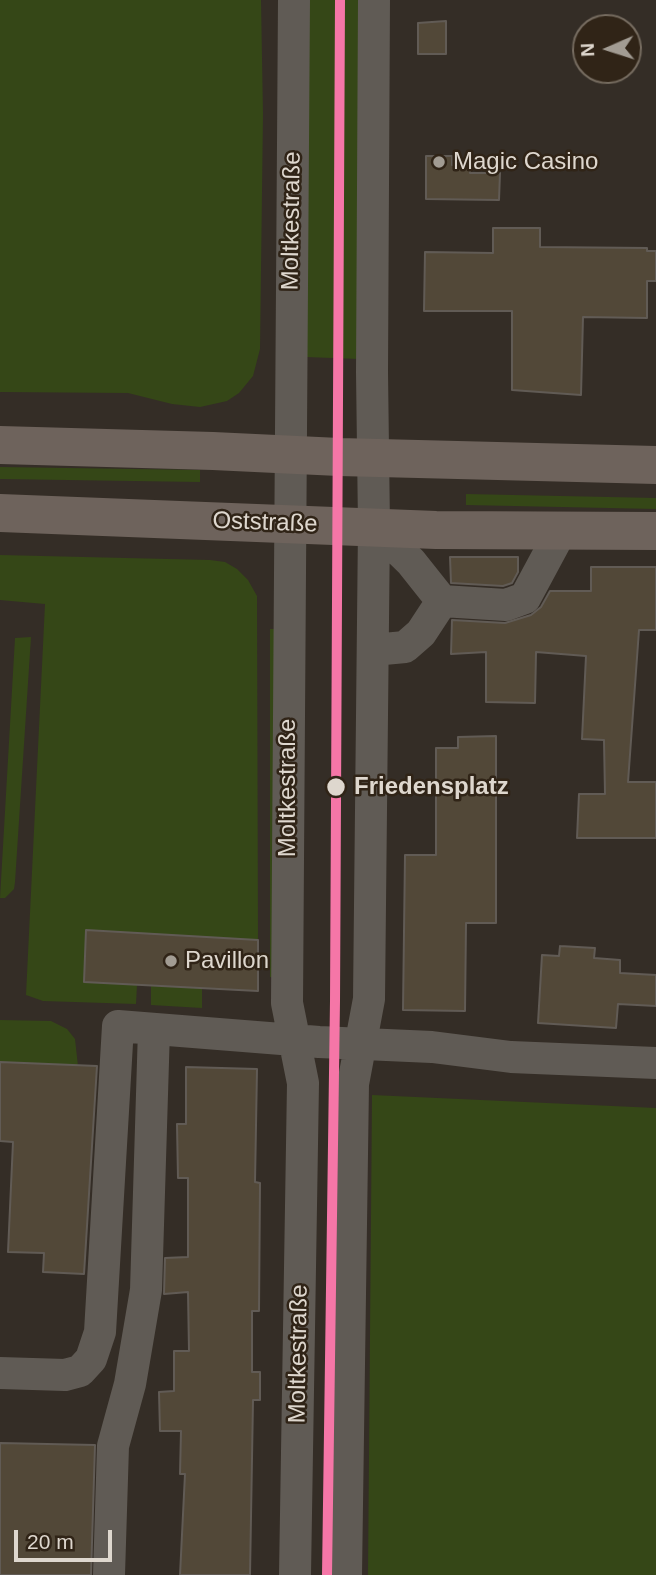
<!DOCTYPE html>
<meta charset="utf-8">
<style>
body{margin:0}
#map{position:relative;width:656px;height:1575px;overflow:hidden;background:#342d26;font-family:Arial,sans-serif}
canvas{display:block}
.north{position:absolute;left:572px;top:14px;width:70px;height:70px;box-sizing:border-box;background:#302417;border:2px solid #766c60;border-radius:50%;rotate:267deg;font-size:19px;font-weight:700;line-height:28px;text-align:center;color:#ded7ce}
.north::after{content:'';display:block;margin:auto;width:24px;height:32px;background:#a29c93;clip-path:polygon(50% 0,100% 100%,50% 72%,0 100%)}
.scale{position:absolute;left:14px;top:1530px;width:98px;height:32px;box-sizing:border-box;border:4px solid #ded7ce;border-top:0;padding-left:9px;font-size:21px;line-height:24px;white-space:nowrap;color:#ded7ce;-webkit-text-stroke:5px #302417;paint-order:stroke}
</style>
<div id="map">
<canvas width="656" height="1575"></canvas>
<div class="north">N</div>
<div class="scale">20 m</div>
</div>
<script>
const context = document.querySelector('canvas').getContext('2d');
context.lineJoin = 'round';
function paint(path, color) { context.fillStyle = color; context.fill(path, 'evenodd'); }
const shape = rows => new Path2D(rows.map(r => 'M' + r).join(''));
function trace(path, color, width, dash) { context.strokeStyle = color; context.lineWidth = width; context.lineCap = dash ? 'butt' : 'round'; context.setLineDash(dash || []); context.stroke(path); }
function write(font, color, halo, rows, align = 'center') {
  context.font = font + ' Arial,sans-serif'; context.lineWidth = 5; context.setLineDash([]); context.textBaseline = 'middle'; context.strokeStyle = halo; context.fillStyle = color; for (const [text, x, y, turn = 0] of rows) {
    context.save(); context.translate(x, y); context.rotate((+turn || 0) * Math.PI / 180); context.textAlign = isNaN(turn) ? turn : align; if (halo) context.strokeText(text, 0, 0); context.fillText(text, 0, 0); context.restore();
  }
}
const green = shape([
 [0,0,261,0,263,114,260,349,253,376,239,393,227,401,200,407,172,404,128,393,0,392],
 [307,0,362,0,359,359,306,357],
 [0,467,200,470,200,482,0,479],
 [466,494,656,498,656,509,466,505],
 [0,555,210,560,225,562,237,569,248,580,257,596,258,940,87,930,84,982,137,985,136,1004,43,1001,26,995,45,604,0,600],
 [270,629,277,629,276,978,270,977],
 [31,637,15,882,14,889,5,898,0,898,15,638],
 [151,986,202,988,202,1008,151,1005],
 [0,1020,51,1021,67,1029,75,1039,78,1066,0,1062],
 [372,1095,656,1108,656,1575,368,1575]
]);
const building = shape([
 [446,21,446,54,418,54,418,23,446,21],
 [426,156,452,156,452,165,470,166,470,173,500,173,499,200,426,199,426,156],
 [493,228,540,228,540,247,647,248,647,251,656,251,656,281,647,281,647,318,583,317,581,395,512,390,512,311,424,311,425,252,493,253,493,228],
 [450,557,518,557,518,572,512,583,503,586,451,583,450,557],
 [591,567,656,567,656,630,639,630,628,782,656,782,656,838,577,838,579,794,605,794,604,740,582,739,586,656,536,652,535,703,486,702,486,652,451,654,452,620,505,623,531,615,541,607,550,591,591,591,591,567],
 [496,736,496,923,466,923,465,1011,403,1010,405,855,436,855,436,748,458,748,458,737,496,736],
 [86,930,258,940,258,991,84,982,86,930],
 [560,946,595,948,594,958,620,960,620,973,656,975,656,1006,618,1004,616,1028,538,1023,542,955,559,956,560,946],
 [0,1062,97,1066,84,1274,43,1272,44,1253,8,1252,13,1142,0,1141,0,1062],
 [186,1067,257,1069,255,1182,260,1183,259,1311,252,1311,252,1372,260,1372,260,1400,253,1400,250,1575,180,1575,185,1474,180,1474,181,1431,160,1431,159,1392,174,1391,174,1351,189,1351,188,1292,164,1294,165,1258,188,1257,188,1178,178,1178,177,1124,186,1124,186,1067],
 [0,1443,95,1445,91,1575,0,1575,0,1443]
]);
const minor = shape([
 [294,0,287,1003,303,1083,295,1575],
 [374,526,411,562,442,601,506,605,525,598,561,531],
 [373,650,405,647,421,633,442,601],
 [0,1373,65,1375,80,1371,91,1359,100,1332,118,1026,319,1042,432,1047,511,1057,656,1063],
 [109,1575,113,1446,130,1384,146,1290,154,1029],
 [346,1575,353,1084,369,999,374,526,372,372,374,0]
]);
const major = shape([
 [0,445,213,451,339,457,656,465],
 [0,513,436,530,656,531]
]);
const rail1 = shape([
 [327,1575,335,1001,340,0]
]);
const markers = [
 [439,162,7,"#a29c93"],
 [336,787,10,"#ded7ce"],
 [171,961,7,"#a29c93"]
];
const poiNames = [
 ["Magic Casino",453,162],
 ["Pavillon",185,961]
];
const streetNames = [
 ["Moltkestraße",292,221,-89],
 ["Oststraße",265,523,2],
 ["Moltkestraße",288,788,-90],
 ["Moltkestraße",299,1354,-89]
];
const stopNames = [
 ["Friedensplatz",354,787]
];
paint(green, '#354717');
paint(building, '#524838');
trace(building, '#615b55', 2);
trace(minor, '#605b55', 32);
trace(major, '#6e635c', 38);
trace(rail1, '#f576a7', 10);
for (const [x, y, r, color] of markers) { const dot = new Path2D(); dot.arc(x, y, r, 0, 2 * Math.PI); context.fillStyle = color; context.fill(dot); trace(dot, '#302417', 2.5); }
write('24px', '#ded7ce', '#302417', poiNames, 'left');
write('24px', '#ded7ce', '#302417', streetNames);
write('bold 24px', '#ded7ce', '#302417', stopNames, 'left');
</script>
